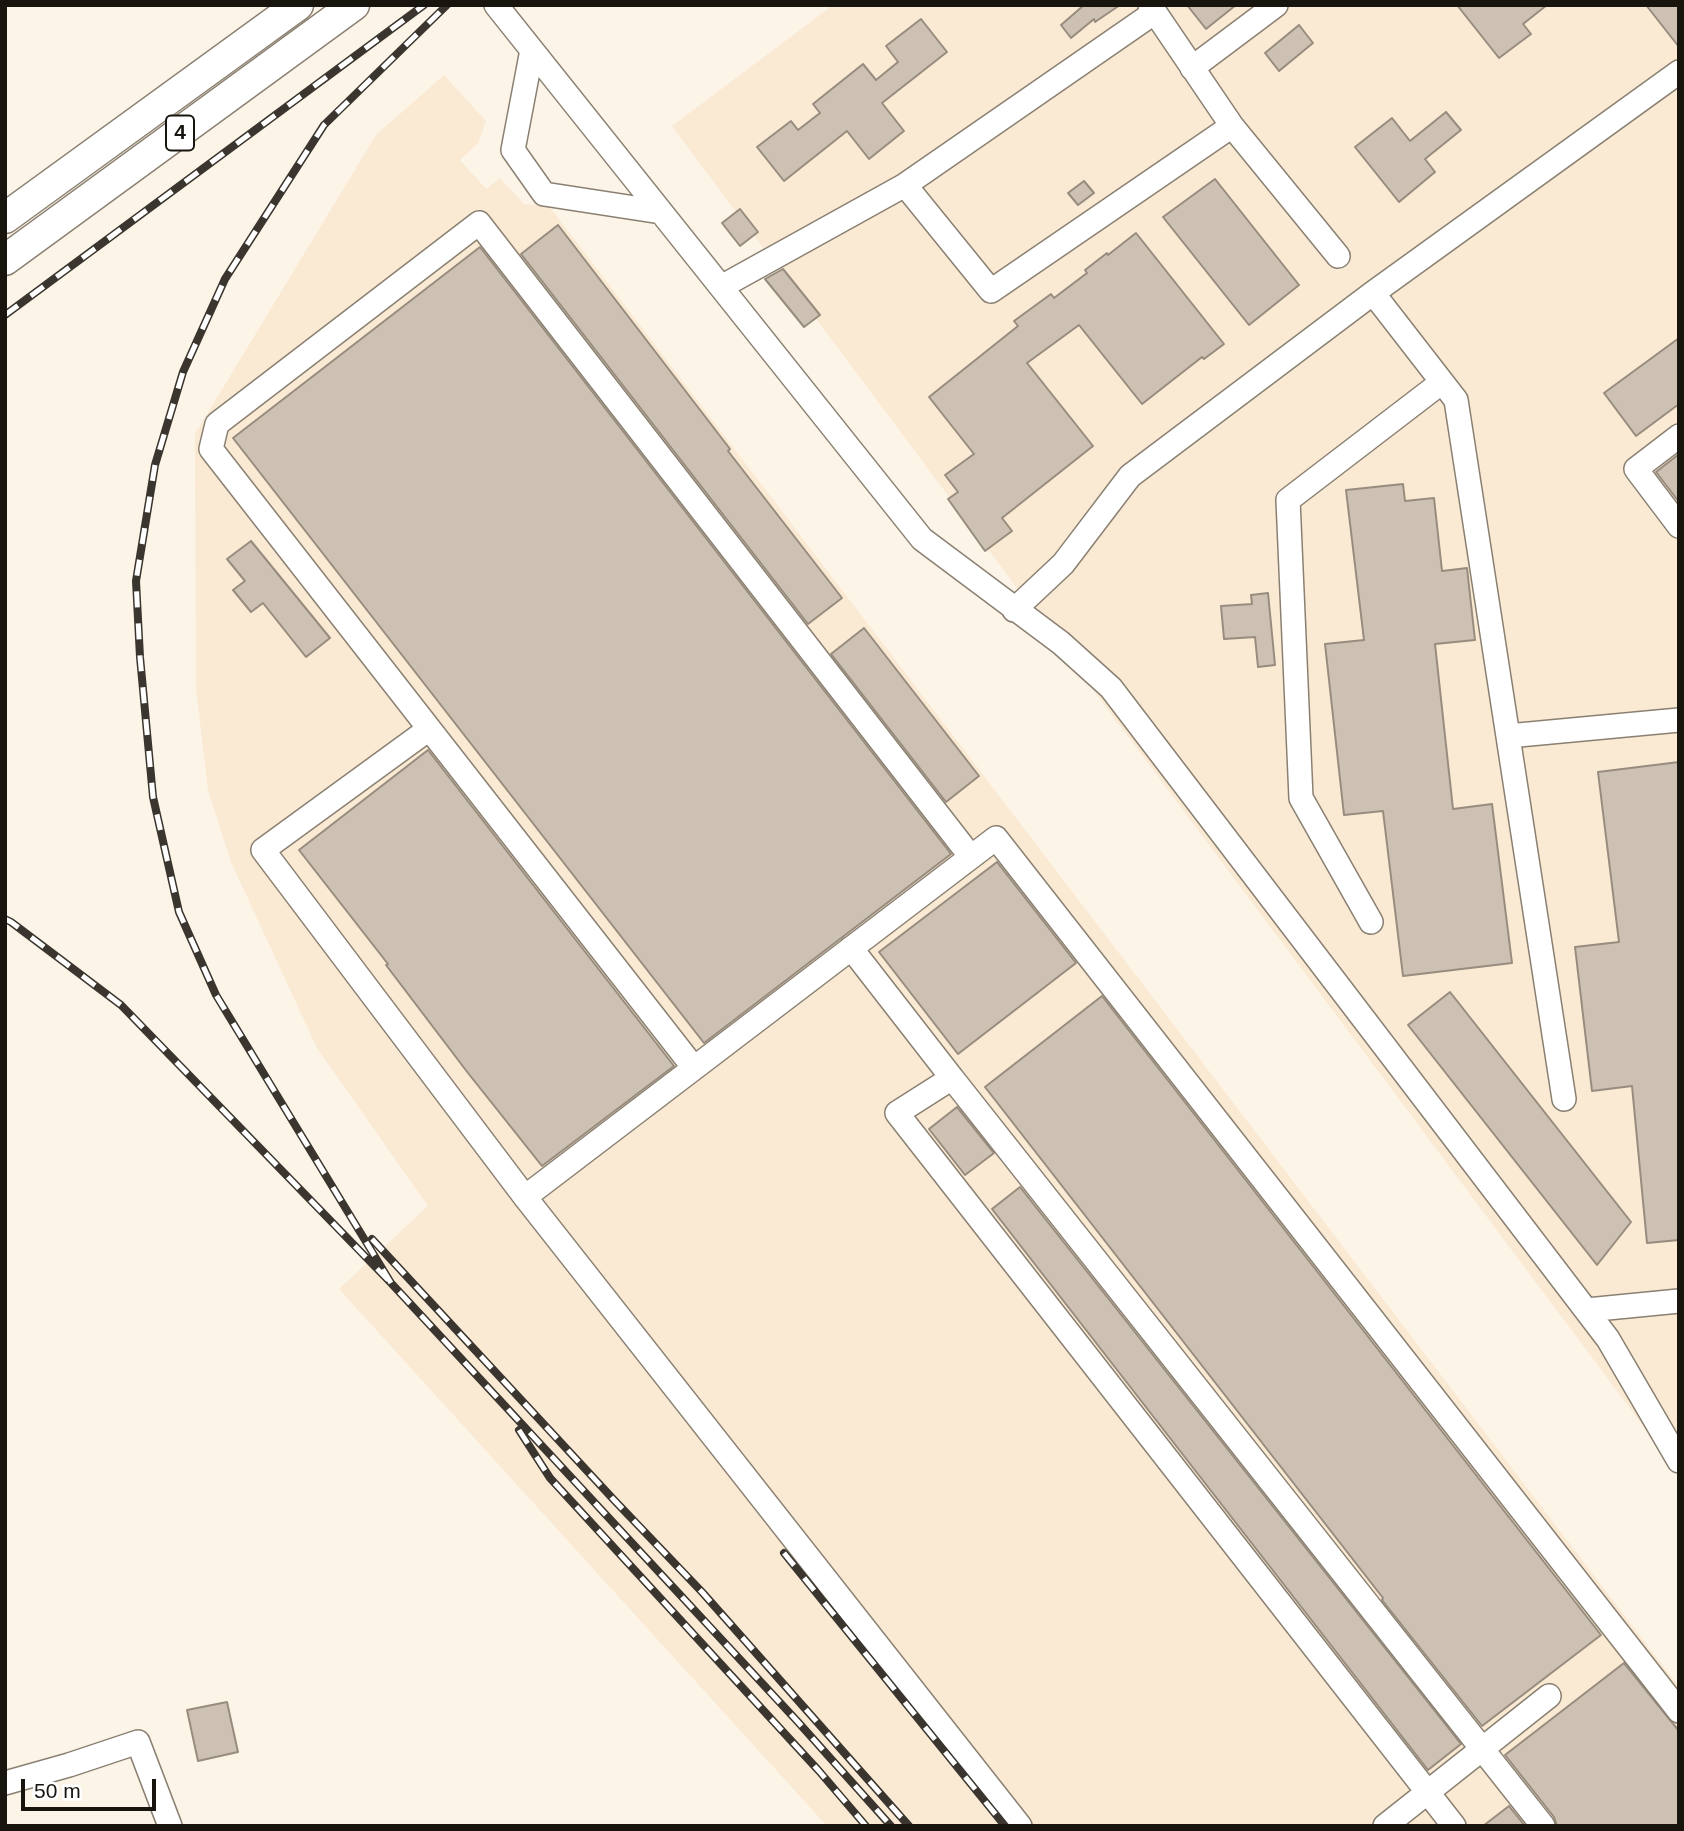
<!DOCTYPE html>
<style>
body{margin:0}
#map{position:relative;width:1684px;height:1831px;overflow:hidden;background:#fdf4e8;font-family:Helvetica,sans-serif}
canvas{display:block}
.frame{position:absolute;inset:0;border:7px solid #18140e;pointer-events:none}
.scale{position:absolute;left:21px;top:1779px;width:135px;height:32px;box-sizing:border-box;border:4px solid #18140e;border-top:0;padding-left:9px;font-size:21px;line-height:24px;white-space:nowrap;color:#18140e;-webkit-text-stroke:5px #fff;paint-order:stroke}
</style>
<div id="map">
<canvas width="1684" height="1831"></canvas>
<div class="frame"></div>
<div class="scale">50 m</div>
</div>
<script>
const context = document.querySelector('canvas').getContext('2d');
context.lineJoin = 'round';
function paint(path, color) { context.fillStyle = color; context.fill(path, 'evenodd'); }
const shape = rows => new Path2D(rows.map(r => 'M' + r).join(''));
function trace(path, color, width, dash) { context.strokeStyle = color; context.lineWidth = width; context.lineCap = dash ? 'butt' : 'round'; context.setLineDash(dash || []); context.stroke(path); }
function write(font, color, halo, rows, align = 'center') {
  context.font = font + ' Helvetica,sans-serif'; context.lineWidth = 5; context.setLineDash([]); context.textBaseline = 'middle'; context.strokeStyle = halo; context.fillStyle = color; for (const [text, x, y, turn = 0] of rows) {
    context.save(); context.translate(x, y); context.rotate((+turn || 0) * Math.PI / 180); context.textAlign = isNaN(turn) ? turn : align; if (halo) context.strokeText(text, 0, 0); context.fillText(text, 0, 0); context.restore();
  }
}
const built = shape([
 [833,5,1679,5,1679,1474,672,126],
 [444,75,486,121,478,143,460,160,486,189,500,178,524,204,549,206,1679,1687,1679,1826,827,1826,339,1289,428,1206,317,1048,231,862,208,790,196,688,195,434,376,135]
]);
const building = shape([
 [1084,5,1120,5,1095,22,1094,19,1071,38,1061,25,1084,5],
 [1187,5,1236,5,1206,29,1187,5],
 [1457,5,1547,5,1523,24,1531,34,1499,58,1457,5],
 [1646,5,1679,5,1679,47,1646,5],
 [921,19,947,52,882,103,904,131,869,159,847,131,784,181,757,147,791,121,798,130,820,113,813,104,863,64,876,80,898,62,886,46,921,19],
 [1299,25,1313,43,1279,71,1265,53,1299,25],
 [1446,112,1461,130,1425,159,1435,172,1399,202,1355,147,1392,118,1410,141,1446,112],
 [1215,179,1299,285,1249,325,1163,217,1215,179],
 [1084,181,1094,193,1078,205,1068,193,1084,181],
 [740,209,758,232,740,246,722,223,740,209],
 [558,225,730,449,728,451,842,598,808,624,521,254,558,225],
 [1136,233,1224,344,1204,359,1202,357,1142,404,1079,325,1027,363,1093,446,1002,518,1012,531,985,551,948,499,958,492,945,475,974,454,929,397,1018,326,1014,321,1051,294,1054,298,1087,273,1085,270,1107,253,1108,255,1136,233],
 [480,247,951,854,704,1043,233,438,480,247],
 [783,269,820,315,804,327,765,279,783,269],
 [1679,338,1679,404,1636,436,1604,393,1679,338],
 [1679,454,1679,502,1656,472,1679,454],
 [1403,484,1405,501,1434,498,1442,571,1467,568,1475,640,1435,644,1453,809,1492,804,1512,963,1403,976,1383,811,1344,815,1325,644,1364,640,1346,490,1403,484],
 [251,541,330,638,306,657,263,603,251,612,233,590,245,581,227,559,251,541],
 [1268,593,1275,665,1258,667,1255,637,1224,639,1221,606,1252,604,1251,595,1268,593],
 [864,628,979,776,946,802,831,654,864,628],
 [428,750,674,1066,542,1166,468,1073,386,965,388,964,299,850,428,750],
 [1679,762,1679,1240,1647,1243,1632,1086,1592,1091,1575,947,1619,942,1598,772,1679,762],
 [997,862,1076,963,958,1054,879,952,997,862],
 [1450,992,1631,1222,1597,1265,1408,1025,1450,992],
 [1102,996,1601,1635,1482,1726,1382,1600,1383,1598,985,1087,1102,996],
 [957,1107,994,1153,965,1175,929,1129,957,1107],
 [1020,1187,1461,1744,1428,1770,992,1209,1020,1187],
 [1624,1663,1679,1731,1679,1826,1557,1826,1554,1817,1505,1755,1624,1663],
 [227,1702,238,1752,198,1761,187,1710,227,1702],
 [1509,1806,1525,1826,1483,1826,1509,1806]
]);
const minor = shape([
 [496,5,922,539,1061,643,1111,688,1608,1339,1679,1461],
 [1150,5,1232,126],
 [532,50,513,150,544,194,661,212],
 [1192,68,1276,5],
 [905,185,1155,12],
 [721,287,905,185,991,291,1232,126,1338,256],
 [1373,293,1456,400,1564,1099],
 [1679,436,1636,469,1679,526],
 [1014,610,1063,564,1130,476,1373,293,1679,72],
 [429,729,263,850,525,1197,1020,1826],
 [1508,736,1679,720],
 [1371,922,1301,798,1288,500,1442,382],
 [851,948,952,1078],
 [694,1068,211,449,217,424,479,223,971,857],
 [525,1197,996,838,1679,1711],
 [1587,1310,1679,1301],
 [5,1783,69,1765,138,1742,170,1826],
 [1385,1826,1549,1696],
 [1454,1826,897,1113,952,1078,1543,1826]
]);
const major = shape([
 [5,218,298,5],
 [5,260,354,5]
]);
const rail = shape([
 [5,315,424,5],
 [5,919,11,922,121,1005,391,1283,798,1722,891,1826],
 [372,1239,615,1501,702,1592,909,1826],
 [391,1283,216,995,179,912,153,797,140,657,136,581,155,465,183,372,225,279,324,125,447,5],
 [519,1430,550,1478,819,1771,866,1826],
 [784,1553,1005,1826]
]);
const shields = [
 [180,133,28]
];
const shieldNames = [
 ["4",180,133]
];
paint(built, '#fae9d3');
paint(building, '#ccc1b2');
trace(building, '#978c7e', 2);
trace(minor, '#8a8072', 26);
trace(major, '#8a8072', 33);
trace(minor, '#fff', 23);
trace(major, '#fff', 30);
trace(rail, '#3a362f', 8);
trace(rail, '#fff', 5, [16]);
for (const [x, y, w] of shields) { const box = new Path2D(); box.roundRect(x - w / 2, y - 17.5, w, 35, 5); context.fillStyle = '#fff'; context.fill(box); trace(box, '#18140e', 2); }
write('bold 21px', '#18140e', null, shieldNames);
</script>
